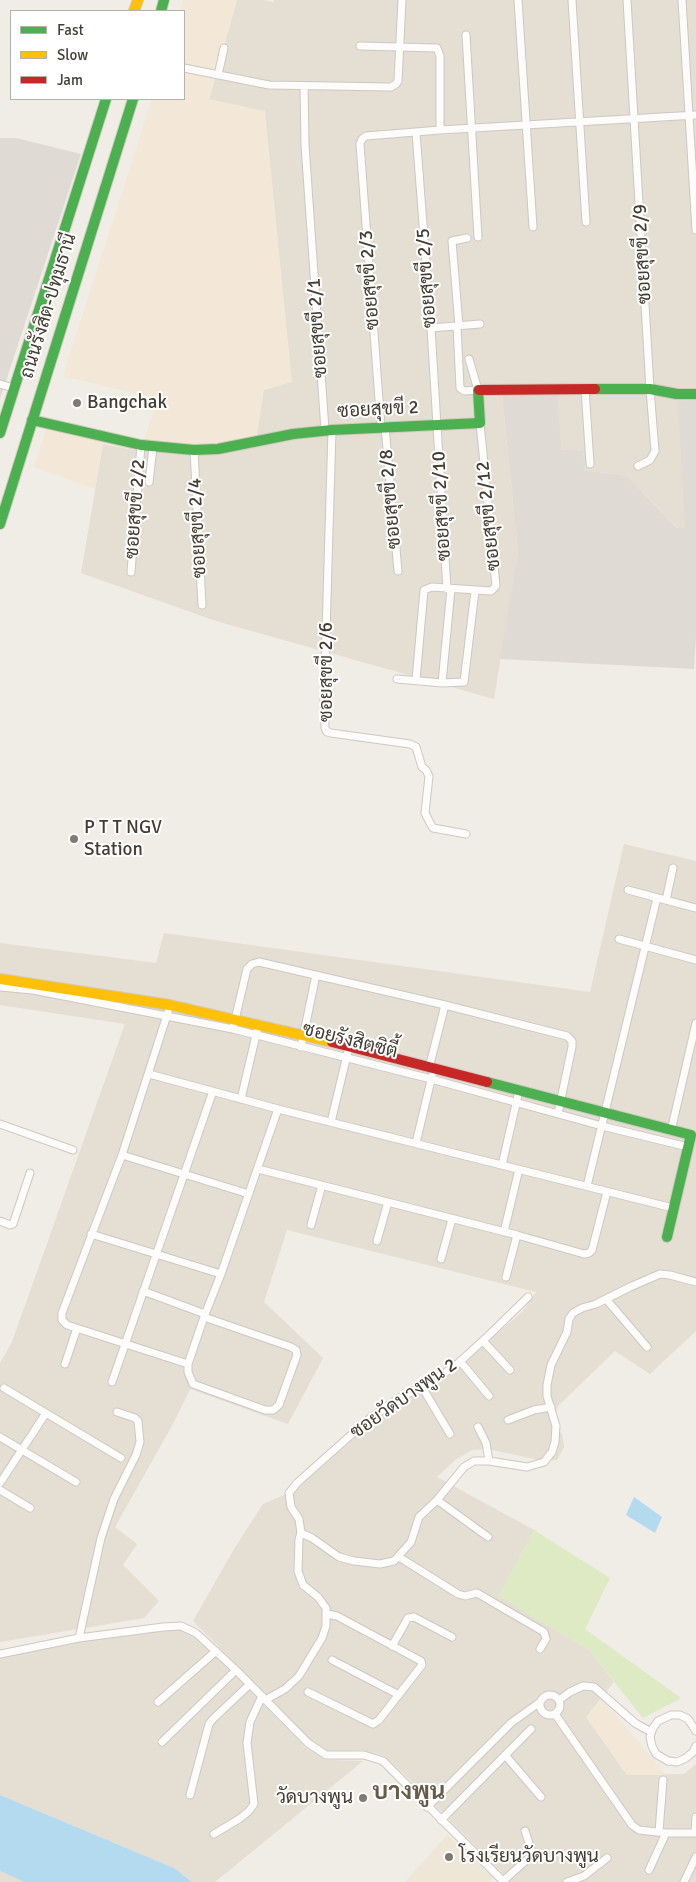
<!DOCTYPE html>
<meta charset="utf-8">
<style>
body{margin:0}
#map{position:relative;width:696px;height:1882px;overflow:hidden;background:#f0ece6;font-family:Signika,sans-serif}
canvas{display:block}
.legend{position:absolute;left:10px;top:10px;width:175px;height:90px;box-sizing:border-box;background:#fff;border:1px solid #b4b1ad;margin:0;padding:6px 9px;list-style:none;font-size:15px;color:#443d33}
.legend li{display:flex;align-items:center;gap:10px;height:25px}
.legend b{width:25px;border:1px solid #b4b1ad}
</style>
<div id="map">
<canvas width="696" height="1882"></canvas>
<ul class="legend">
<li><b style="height:6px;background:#4caf50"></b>Fast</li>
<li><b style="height:6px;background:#ffc107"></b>Slow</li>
<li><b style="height:6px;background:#c62828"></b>Jam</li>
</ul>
</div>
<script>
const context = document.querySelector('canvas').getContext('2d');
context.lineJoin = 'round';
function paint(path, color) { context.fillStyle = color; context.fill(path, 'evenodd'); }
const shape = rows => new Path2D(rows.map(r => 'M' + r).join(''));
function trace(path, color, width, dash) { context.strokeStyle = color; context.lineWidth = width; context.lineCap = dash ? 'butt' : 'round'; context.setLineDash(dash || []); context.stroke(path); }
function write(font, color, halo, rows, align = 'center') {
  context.font = font + ' Signika,Sarabun,sans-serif'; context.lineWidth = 4; context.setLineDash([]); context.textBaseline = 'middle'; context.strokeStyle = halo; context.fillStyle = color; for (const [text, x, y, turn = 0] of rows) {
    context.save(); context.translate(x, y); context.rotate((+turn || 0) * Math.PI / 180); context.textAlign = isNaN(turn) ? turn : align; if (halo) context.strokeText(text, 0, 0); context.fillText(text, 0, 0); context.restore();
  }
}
const residential = shape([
 [237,0,264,0,274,2,274,0,696,0,696,547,627,476,584,470,502,396,518,551,494,699,216,621,81,573,103,444,134,450,222,451,209,100],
 [624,844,696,861,696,1331,650,1374,615,1351,559,1405,551,1421,562,1434,564,1447,557,1460,544,1461,488,1449,472,1450,455,1460,437,1477,534,1530,499,1596,589,1650,614,1682,586,1717,627,1775,684,1774,696,1764,696,1882,511,1882,403,1773,384,1756,363,1750,328,1751,310,1739,193,1621,234,1549,263,1504,296,1490,373,1421,403,1400,431,1386,455,1370,522,1312,536,1292,287,1230,264,1302,323,1358,288,1424,190,1389,174,1422,115,1527,137,1544,123,1565,159,1601,144,1618,0,1642,0,1363,12,1342,125,1024,0,1005,0,943,156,963,164,933,590,992],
 [159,1627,183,1630,203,1643,305,1747,326,1760,363,1761,215,1882,192,1882,174,1868,0,1795,0,1653],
 [0,1871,24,1882,0,1882]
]);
const commercial = shape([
 [183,0,237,0,209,99,265,111,292,382,264,390,256,442,222,451,134,450,103,444,95,489,34,467,47,427,144,440,158,399,63,376,152,99,184,99,184,11,180,11],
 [602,1698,666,1775,627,1775,586,1717]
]);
const industrial = shape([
 [0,138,16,138,81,154,0,399],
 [557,394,561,450,583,451,584,470,627,476,677,528,685,528,678,401,696,399,696,637,694,669,500,659,518,551,502,395]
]);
const education = shape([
 [447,1835,493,1878,490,1882,405,1882]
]);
const green = shape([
 [534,1530,610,1578,585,1629,681,1698,643,1718,589,1650,498,1596]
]);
const water = shape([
 [634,1497,662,1517,655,1533,626,1515],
 [0,1795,174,1868,192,1882,24,1882,0,1871]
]);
const street = shape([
 [518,0,533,227],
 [572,0,586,222],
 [627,0,650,389,655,451,650,460,638,466],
 [682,0,696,230],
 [466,35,478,237],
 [360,46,437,48,440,56,440,130],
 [184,68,269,85,391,87,396,84,398,81,402,0],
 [218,75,224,48],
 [304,86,305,145,325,430],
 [416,133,431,328,447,589],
 [457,326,460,388,464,391,478,390,469,359],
 [459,326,452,241,467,238],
 [431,328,480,324],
 [0,384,14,388],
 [585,389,590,464],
 [381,427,360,144,362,139,366,136,440,130,696,115],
 [385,427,398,571],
 [332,430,324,699,325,728,327,732,331,733,410,744,416,747,422,767,426,770,429,776,425,813,430,823,433,828,466,834],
 [194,450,202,605],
 [149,482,153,447],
 [131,572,141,445],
 [397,679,442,683,464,682,475,591],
 [416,680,424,590,432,587,491,591,496,586,480,423],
 [442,683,451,589],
 [628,890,696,908],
 [666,900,673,868],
 [619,939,696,960],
 [0,987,33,990,233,1029,431,1079,602,1126,688,1147],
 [168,1012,122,1155,62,1313,62,1320,67,1325,188,1364],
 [234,1024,247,969,252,964,259,962,445,1005,567,1036,572,1041,572,1047,558,1113],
 [301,1047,316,975],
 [429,1068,445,1005],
 [149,1074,278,1109,673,1208],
 [241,1099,257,1031],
 [331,1122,349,1047],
 [0,1124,73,1150],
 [671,1131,696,1023],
 [416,1143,432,1076],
 [122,1155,249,1194],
 [502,1165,519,1091],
 [258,1169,517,1235,584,1254,589,1253,592,1250,607,1192],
 [587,1186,657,898],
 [0,1221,10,1225,13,1224,30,1173],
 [311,1225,322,1185],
 [504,1232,519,1169],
 [91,1234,221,1274],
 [377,1241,388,1202],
 [441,1259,452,1219],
 [506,1277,517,1235],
 [143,1291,205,1314],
 [606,1299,647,1347],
 [204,1317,291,1347,296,1350,297,1355,279,1405,273,1410,265,1410,193,1384,188,1372,188,1364,204,1317,221,1274,278,1109],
 [483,1341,510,1370],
 [460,1361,489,1396],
 [65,1364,77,1328],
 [112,1382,213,1091],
 [422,1387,450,1434],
 [4,1388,121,1458],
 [508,1420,534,1410,551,1407],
 [478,1427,486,1443,489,1461],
 [0,1437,76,1482],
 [0,1483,46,1413],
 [0,1490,30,1508],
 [437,1500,488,1537],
 [301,1533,312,1538,339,1557,354,1561,380,1564,394,1561,411,1542,419,1517,437,1500,464,1467,474,1461,489,1461,527,1467,544,1462,552,1452,555,1442,556,1426,547,1396,547,1385,551,1365,567,1332,569,1319,573,1313,582,1308,596,1304,630,1287,660,1274,670,1275,696,1282],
 [399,1557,458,1594,465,1596,477,1593,544,1632,546,1639,540,1649],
 [79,1638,101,1538,114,1499,136,1455,140,1442,138,1421,135,1418,117,1412],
 [392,1646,408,1618,414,1617,452,1637],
 [0,1654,79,1638,163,1627,181,1626,196,1633,236,1670,308,1743,326,1755,364,1755,383,1761,504,1882],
 [332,1660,399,1695],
 [308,1692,373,1724,379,1720,422,1665,421,1661,337,1616,327,1614],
 '540 1705a10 10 0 1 1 20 0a10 10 0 1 1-20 0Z',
 [265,1700,285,1689,299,1676,322,1638,326,1626,326,1608,318,1597,303,1585,298,1571,299,1539,301,1533,299,1519,291,1507,289,1493,297,1483,370,1418,401,1397,429,1383,454,1367,488,1336,528,1297],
 [559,1700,570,1692,583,1686,594,1687,635,1723,651,1732],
 [158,1702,216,1651],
 [555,1714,632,1825,639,1830,666,1833,696,1833],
 [696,1731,688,1719,680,1715,671,1715,658,1721,653,1728,650,1737,652,1746,656,1754,668,1761,677,1762,686,1758,693,1752,696,1746],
 [162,1742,236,1670],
 [505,1755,541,1797],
 [190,1795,209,1724,212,1720,250,1684],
 [427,1807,511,1723,540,1702],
 [441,1820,531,1729],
 [659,1832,663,1780],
 [695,1833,696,1817],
 [214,1834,239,1819,249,1811,254,1804,247,1743,250,1722,262,1696],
 [649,1870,666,1833],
 [503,1881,531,1856,531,1849,525,1831],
 [567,1882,584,1876,607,1858],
 [684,1882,696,1857]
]);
const fast = shape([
 [161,11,164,0],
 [595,389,650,389,677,394,696,394],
 [32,420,141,445,194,450,218,449,293,434,332,430,480,423,478,390,479,390],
 [0,433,106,99],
 [0,524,133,99],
 [487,1082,691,1135,667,1237]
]);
const slow = shape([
 [134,11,138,0],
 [0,979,170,1005,332,1042]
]);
const jam = shape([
 [479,390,595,389],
 [332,1042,487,1082]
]);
const markers = [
 [77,403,5,"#807a72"],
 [74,839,5,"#807a72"],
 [363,1798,5,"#807a72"],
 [449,1857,5,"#807a72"]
];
const streetNames = [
 ["ซอยสุขขี 2/9",643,254,-93],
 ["ซอยสุขขี 2/5",427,278,-94],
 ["ซอยสุขขี 2/3",370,280,-94],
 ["ถนนรังสิต-ปทุมธานี",49,306,-73],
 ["ซอยสุขขี 2/1",318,328,-94],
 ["ซอยสุขขี 2",378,410,-3],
 ["ซอยสุขขี 2/8",391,499,-95],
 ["ซอยสุขขี 2/10",442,506,-93],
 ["ซอยสุขขี 2/2",136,509,-86],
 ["ซอยสุขขี 2/12",489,516,-96],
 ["ซอยสุขขี 2/4",198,528,-93],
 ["ซอยสุขขี 2/6",327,672,-90],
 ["ซอยรังสิตซิตี้",350,1041,14],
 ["ซอยวัดบางพูน 2",404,1399,-35]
];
const poiNames = [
 ["Bangchak",87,403],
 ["P T T NGV",84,828],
 ["Station",84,850],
 ["วัดบางพูน",353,1798,"right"],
 ["โรงเรียนวัดบางพูน",459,1857]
];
const districtNames = [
 ["บางพูน",409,1793]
];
paint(residential, '#e4ded3');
paint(commercial, '#f3e7d8');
paint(industrial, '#dfdbd4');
paint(education, '#eee7d8');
paint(green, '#ddeac4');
paint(water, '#b4daef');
trace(street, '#ccc8c2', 9);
trace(fast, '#d1cabe', 12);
trace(slow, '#d1cabe', 12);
trace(jam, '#d1cabe', 12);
trace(street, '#fdfcfb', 7);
trace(fast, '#4caf50', 10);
trace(slow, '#ffc107', 10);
trace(jam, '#c62828', 10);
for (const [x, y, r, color] of markers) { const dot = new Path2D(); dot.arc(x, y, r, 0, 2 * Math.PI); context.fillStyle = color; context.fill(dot); trace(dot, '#fff', 2); }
write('19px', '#443d33', '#fff', streetNames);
write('19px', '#443d33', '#fff', poiNames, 'left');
write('bold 24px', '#685b4a', '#fff', districtNames);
</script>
